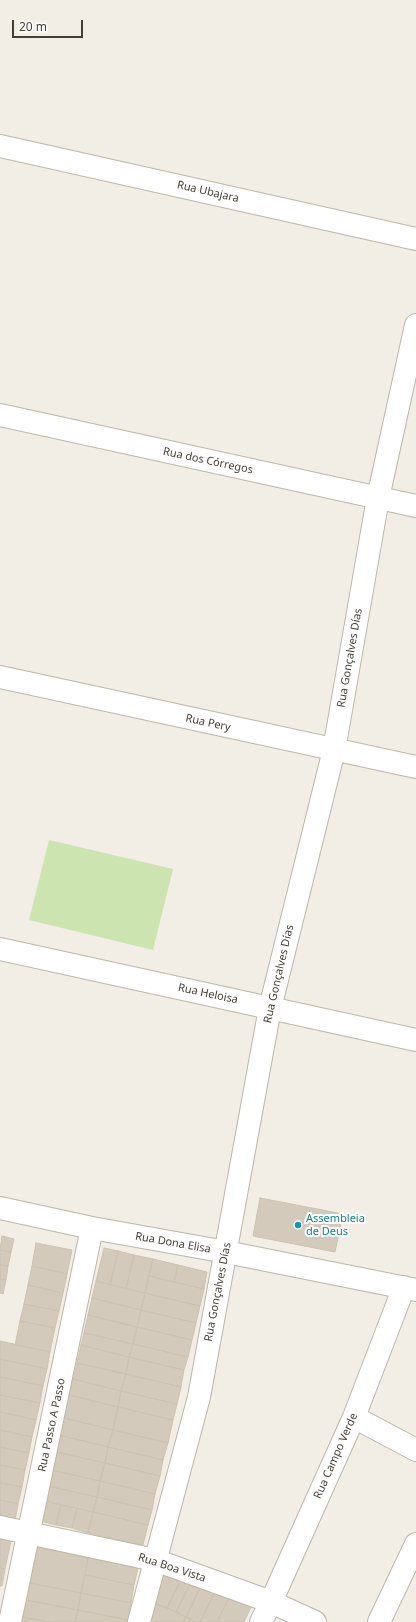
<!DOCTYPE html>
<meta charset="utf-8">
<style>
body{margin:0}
#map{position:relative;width:416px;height:1622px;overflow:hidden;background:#f2eee5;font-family:"Noto Sans",sans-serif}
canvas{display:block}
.scale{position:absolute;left:12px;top:20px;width:71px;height:18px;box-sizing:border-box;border:2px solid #443e35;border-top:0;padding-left:5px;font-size:12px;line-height:14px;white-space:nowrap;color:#443e35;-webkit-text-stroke:3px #fff;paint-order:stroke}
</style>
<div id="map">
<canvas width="416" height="1622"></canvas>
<div class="scale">20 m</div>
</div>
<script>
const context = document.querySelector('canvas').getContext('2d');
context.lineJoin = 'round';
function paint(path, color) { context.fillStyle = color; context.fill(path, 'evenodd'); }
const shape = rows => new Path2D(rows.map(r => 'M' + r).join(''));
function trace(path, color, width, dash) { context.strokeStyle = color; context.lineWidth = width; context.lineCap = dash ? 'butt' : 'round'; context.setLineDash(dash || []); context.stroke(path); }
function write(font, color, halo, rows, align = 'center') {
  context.font = font + ' "Noto Sans",sans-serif'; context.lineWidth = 4; context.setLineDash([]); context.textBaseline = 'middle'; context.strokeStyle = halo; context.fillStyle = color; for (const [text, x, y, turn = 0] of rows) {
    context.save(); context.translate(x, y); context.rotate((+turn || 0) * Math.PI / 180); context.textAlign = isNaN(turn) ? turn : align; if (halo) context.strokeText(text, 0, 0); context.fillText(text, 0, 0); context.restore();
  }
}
const green = shape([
 [49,840,173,869,153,950,29,920]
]);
const building = shape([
 [260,1198,343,1214,335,1252,253,1236,260,1198],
 [2,1236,14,1239,11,1252,0,1250,2,1236],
 [36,1243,72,1250,67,1274,32,1266,36,1243],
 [104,1248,118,1251,110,1285,96,1281,104,1248],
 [0,1250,11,1252,8,1266,0,1265,0,1250],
 [118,1251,134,1255,126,1289,110,1285,118,1251],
 [134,1255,153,1259,145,1293,126,1289,134,1255],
 [153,1259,178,1265,174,1282,149,1276,153,1259],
 [0,1265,8,1266,6,1280,0,1279,0,1265],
 [178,1265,207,1272,204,1289,174,1282,178,1265],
 [32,1266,67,1274,63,1293,28,1285,32,1266],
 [149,1276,204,1289,200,1306,145,1293,149,1276],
 [0,1279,6,1280,3,1294,0,1293,0,1279],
 [96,1281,145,1293,141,1310,92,1298,96,1281],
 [28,1285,63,1293,59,1311,24,1304,28,1285],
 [145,1293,200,1306,196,1323,141,1310,145,1293],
 [92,1298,141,1310,137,1327,88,1315,92,1298],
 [24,1304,59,1311,55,1328,20,1321,24,1304],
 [141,1310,196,1323,192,1340,137,1327,141,1310],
 [88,1315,137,1327,133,1344,84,1333,88,1315],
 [20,1321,55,1328,50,1352,15,1345,20,1321],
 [137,1327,192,1340,188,1357,133,1344,137,1327],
 [84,1333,133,1344,129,1357,81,1345,84,1333],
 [0,1341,50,1352,47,1369,0,1359,0,1341],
 [133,1344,188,1357,184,1370,129,1357,133,1344],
 [81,1345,129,1357,126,1374,77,1363,81,1345],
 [129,1357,184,1370,181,1387,126,1374,129,1357],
 [0,1359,47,1369,43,1386,0,1377,0,1359],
 [77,1363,126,1374,121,1391,73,1379,77,1363],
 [126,1374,181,1387,177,1404,121,1391,126,1374],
 [0,1377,43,1386,40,1403,0,1395,0,1377],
 [73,1379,121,1391,118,1407,69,1395,73,1379],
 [121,1391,177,1404,173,1420,118,1407,121,1391],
 [0,1395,40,1403,36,1420,0,1412,0,1395],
 [69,1395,118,1407,113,1430,64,1418,69,1395],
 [118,1407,173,1420,168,1443,113,1430,118,1407],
 [0,1412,36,1420,32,1437,0,1430,0,1412],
 [64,1418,113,1430,108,1447,59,1435,64,1418],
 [0,1430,32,1437,29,1453,0,1447,0,1430],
 [113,1430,168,1443,163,1460,108,1447,113,1430],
 [59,1435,108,1447,105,1463,56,1452,59,1435],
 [0,1447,29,1453,25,1470,0,1465,0,1447],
 [108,1447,163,1460,160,1476,105,1463,108,1447],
 [56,1452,105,1463,100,1481,51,1470,56,1452],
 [105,1463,160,1476,155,1494,100,1481,105,1463],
 [0,1465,25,1470,22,1487,0,1483,0,1465],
 [51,1470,100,1481,97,1497,48,1486,51,1470],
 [100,1481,155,1494,152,1510,97,1497,100,1481],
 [0,1483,22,1487,18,1504,0,1500,0,1483],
 [48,1486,97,1497,93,1512,44,1501,48,1486],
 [97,1497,152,1510,148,1525,93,1512,97,1497],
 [0,1500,18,1504,15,1521,0,1518,0,1500],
 [44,1501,61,1505,56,1525,40,1521,44,1501],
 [61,1505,77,1508,72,1528,56,1525,61,1505],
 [77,1508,93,1512,88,1533,72,1528,77,1508],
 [93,1512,148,1525,143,1545,88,1533,93,1512],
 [0,1539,11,1541,5,1569,0,1568,0,1539],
 [31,1546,88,1558,81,1593,24,1582,31,1546],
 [88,1558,138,1568,134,1585,85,1575,88,1558],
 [0,1568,5,1569,2,1586,0,1586,0,1568],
 [162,1572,183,1576,167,1608,153,1603,162,1572],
 [85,1575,134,1585,131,1603,81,1593,85,1575],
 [183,1576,192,1580,176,1612,167,1608,183,1576],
 [192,1580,202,1584,186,1617,176,1612,192,1580],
 [24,1582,81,1593,78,1610,20,1599,24,1582],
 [202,1584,216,1590,200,1622,195,1622,186,1617,202,1584],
 [216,1590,230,1596,217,1622,200,1622,216,1590],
 [81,1593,131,1603,128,1620,78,1610,81,1593],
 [230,1596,252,1605,244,1622,217,1622,230,1596],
 [20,1599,78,1610,75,1622,49,1622,17,1616,20,1599],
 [153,1603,167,1608,186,1617,183,1622,152,1622,148,1620,153,1603],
 [78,1610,128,1620,127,1622,75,1622,78,1610],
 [17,1616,49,1622,16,1622,17,1616],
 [186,1617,195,1622,183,1622,186,1617]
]);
const street = shape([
 [0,146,416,239],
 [0,415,416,506],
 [0,677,416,767],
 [0,949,416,1040],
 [0,1208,92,1228,226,1252,416,1290],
 [354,1417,416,1450],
 [0,1527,155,1560,271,1602,315,1622],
 [10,1622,92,1228],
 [139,1622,199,1397,270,1008,334,750,378,498,416,325],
 [261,1622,271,1602,354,1417,404,1287],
 [379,1622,416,1544]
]);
const markers = [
 [298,1225,4,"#0f9aa8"]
];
const streetNames = [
 ["Rua Ubajara",208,192,13],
 ["Rua dos Córregos",208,461,12],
 ["Rua Gonçalves Días",350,658,-80],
 ["Rua Pery",208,723,12],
 ["Rua Gonçalves Días",279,974,-77],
 ["Rua Heloisa",208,994,12],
 ["Rua Dona Elisa",173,1243,10],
 ["Rua Gonçalves Días",218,1292,-79],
 ["Rua Passo A Passo",52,1425,-78],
 ["Rua Campo Verde",336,1456,-66],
 ["Rua Boa Vista",172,1568,18]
];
const cultureNames = [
 ["Assembleia",306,1219],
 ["de Deus",306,1232]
];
paint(green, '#cce4b0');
paint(building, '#d3cabb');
trace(building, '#cdc2af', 1);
trace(street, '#bdb6a8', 24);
trace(street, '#fff', 22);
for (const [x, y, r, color] of markers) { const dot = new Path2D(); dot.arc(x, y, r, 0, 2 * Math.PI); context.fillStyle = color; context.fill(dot); trace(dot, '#fff', 1.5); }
write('11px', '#443e35', '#fff', streetNames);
write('11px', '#0d838f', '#fff', cultureNames, 'left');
</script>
